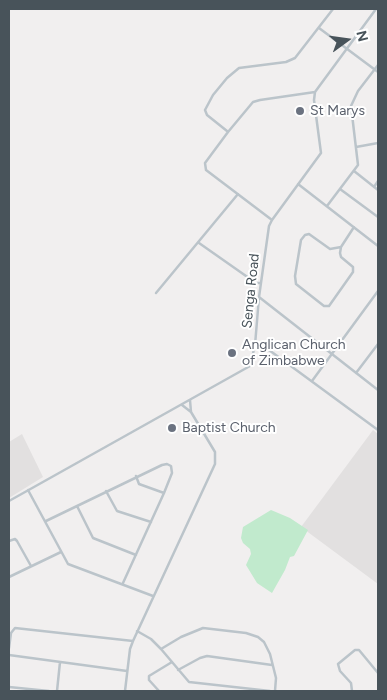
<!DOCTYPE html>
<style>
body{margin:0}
#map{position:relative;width:387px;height:700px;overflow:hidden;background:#f1efef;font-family:Figtree,sans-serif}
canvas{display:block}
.frame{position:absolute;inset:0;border:10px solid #48535a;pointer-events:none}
.north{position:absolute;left:322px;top:15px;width:50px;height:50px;-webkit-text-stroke:4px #fff;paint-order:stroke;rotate:76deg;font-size:14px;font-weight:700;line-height:20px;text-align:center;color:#48535a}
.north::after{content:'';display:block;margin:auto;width:18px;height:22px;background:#48535a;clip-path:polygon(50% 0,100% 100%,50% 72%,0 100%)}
</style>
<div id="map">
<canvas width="387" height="700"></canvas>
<div class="frame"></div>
<div class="north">N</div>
</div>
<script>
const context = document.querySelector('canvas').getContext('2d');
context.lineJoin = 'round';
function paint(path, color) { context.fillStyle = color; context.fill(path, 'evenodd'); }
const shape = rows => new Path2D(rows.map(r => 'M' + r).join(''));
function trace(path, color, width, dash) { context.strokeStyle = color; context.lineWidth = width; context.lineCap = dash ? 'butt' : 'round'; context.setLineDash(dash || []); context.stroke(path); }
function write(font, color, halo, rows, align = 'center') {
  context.font = font + ' Figtree,sans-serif'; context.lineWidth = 4; context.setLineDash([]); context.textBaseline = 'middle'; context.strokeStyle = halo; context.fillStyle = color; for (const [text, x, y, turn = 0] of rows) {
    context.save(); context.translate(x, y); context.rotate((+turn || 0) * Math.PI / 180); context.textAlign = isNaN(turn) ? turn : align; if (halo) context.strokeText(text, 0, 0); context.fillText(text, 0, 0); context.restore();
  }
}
const education = shape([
 [373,430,378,434,378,584,301,527],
 [22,434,43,477,9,498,9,442]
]);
const green = shape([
 [271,510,290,518,308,530,294,556,290,557,285,570,272,593,257,583,246,565,251,554,250,549,243,543,241,538,243,527]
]);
const street = shape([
 [319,28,378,72],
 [227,131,207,115,205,110,213,95,227,78,239,68,286,62,295,58,333,9],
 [356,147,378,143],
 [354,171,378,190],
 [298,184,378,246],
 [374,187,378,181],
 [340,189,378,217],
 [327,206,358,165,351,106,358,91,378,65],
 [272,220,206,170,205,163,228,132,253,102,260,100,315,92],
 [199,243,256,283,261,283],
 [341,247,330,249,309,234,305,235,301,240,295,276,296,284,324,306,329,306,353,272,353,267,341,257,340,253,341,247,354,227],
 [156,293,238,194],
 [259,297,378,390],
 [255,345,269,350,378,430],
 [356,373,378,344],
 [312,381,378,291],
 [182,405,191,412],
 [136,476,139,484,164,493],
 [28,490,68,564,153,596],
 [106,491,117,511,151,522],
 [9,501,250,366,255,345,259,297,269,226,272,220,321,153,314,100,315,92,376,9],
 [77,506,93,538,136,555],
 [46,521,162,465,167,464,171,466,172,473,164,493,123,583],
 [9,541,15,539,17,541,31,566],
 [9,577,61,552],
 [137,631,151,639,161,649,189,682,270,691],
 [9,648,11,633,15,628,133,641],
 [161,649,181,637,203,628,246,633,258,637,264,642,270,654,276,678,275,691],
 [9,655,127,671],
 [178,670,200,658,207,656,272,665],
 [9,687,49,691],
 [57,691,60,662],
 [125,691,130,649,133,641,215,464,215,452,191,412,190,400],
 [159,691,149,680,149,676,172,662],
 [352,691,351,683,340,671,338,664,355,650,359,650,378,673]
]);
const markers = [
 [300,111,5,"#6b7280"],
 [232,353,5,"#6b7280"],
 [172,428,5,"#6b7280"]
];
const worshipNames = [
 ["St Marys",310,111],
 ["Anglican Church",242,345],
 ["of Zimbabwe",242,361],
 ["Baptist Church",182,428]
];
const streetNames = [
 ["Senga Road",251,291,-84]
];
paint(education, '#e2e0e0');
paint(green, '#c1eacd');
trace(street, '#bbc4ca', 2.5);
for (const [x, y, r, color] of markers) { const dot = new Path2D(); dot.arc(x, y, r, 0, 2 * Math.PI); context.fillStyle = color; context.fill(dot); trace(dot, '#fff', 2); }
write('14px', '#5b616d', '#fff', worshipNames, 'left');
write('14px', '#48535a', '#fff', streetNames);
</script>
